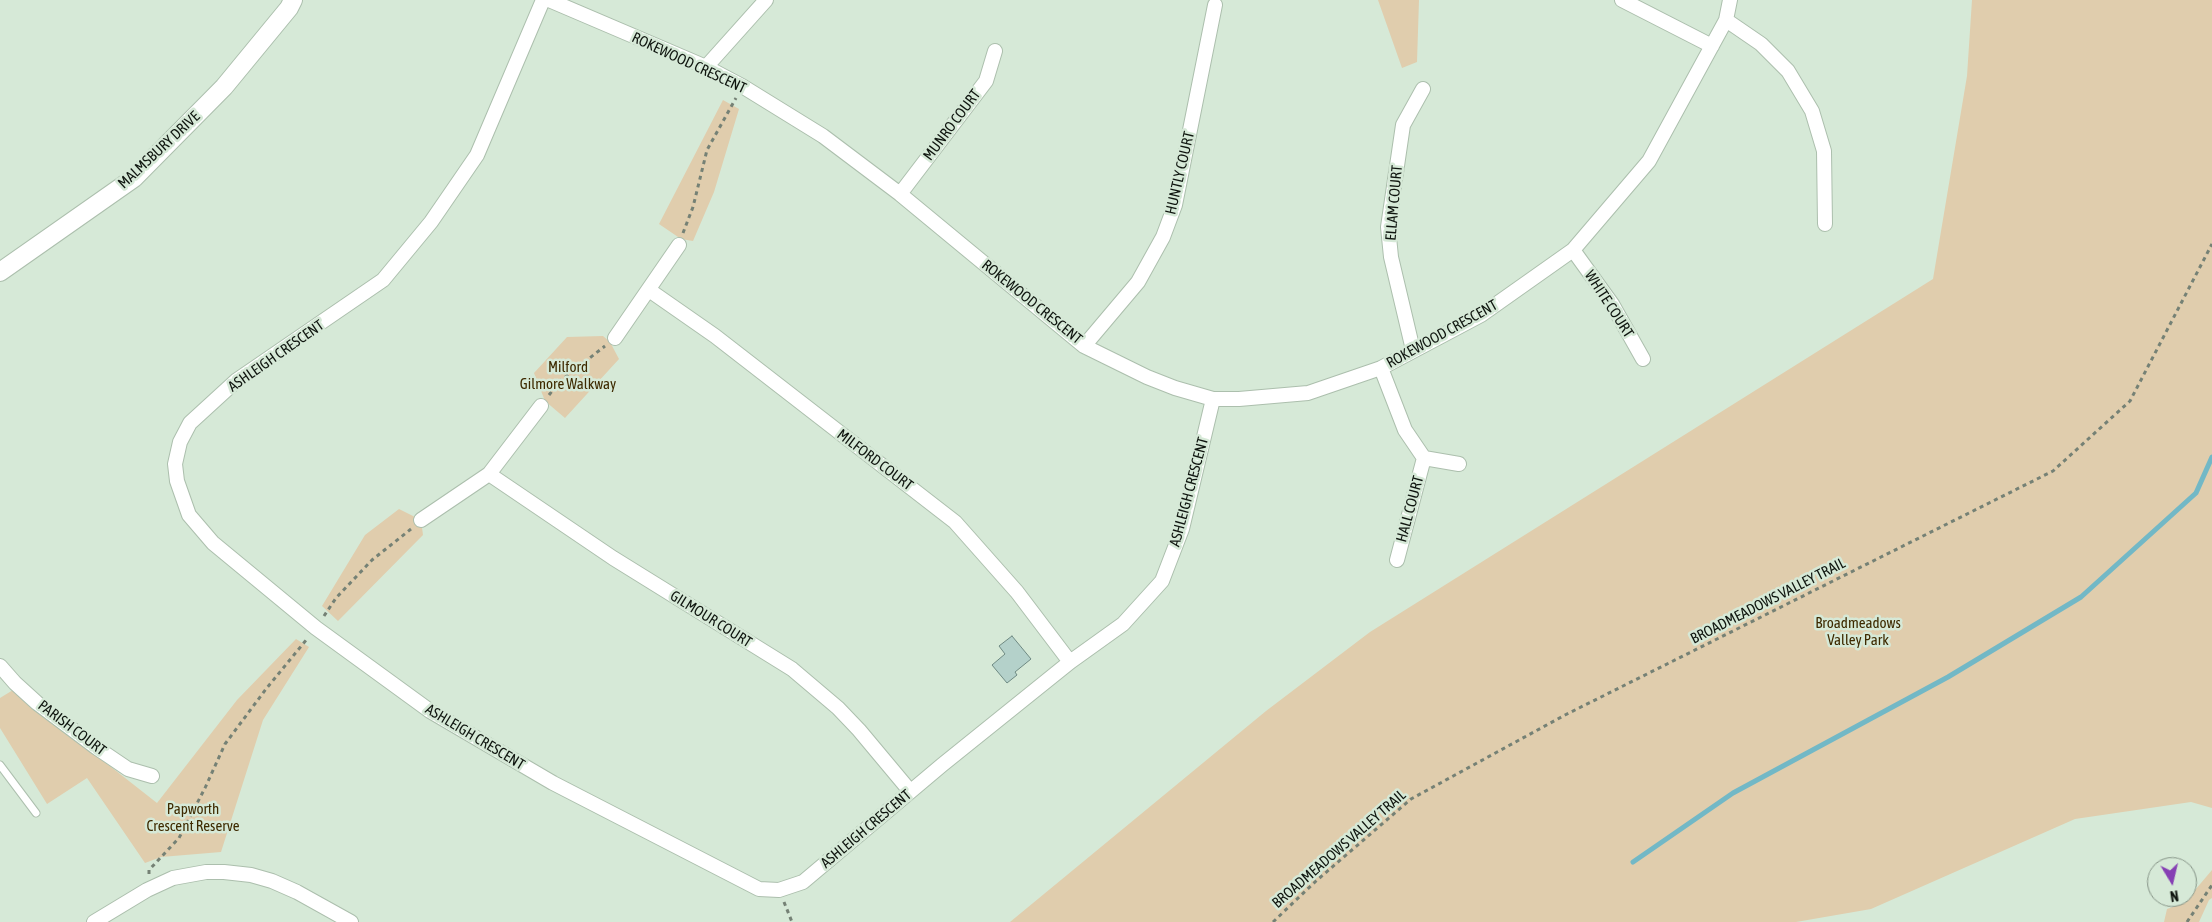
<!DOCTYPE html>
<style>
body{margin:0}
#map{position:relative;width:2212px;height:922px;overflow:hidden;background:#d6e9d7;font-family:"Asap Condensed",sans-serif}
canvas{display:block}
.north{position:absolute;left:2147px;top:857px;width:50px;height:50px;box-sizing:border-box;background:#d6e9d7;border:1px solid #869487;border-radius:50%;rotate:171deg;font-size:14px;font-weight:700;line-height:20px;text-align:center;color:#0f150f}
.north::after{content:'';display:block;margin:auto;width:18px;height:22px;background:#8640b4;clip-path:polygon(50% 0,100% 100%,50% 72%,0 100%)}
</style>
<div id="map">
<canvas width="2212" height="922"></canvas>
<div class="north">N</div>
</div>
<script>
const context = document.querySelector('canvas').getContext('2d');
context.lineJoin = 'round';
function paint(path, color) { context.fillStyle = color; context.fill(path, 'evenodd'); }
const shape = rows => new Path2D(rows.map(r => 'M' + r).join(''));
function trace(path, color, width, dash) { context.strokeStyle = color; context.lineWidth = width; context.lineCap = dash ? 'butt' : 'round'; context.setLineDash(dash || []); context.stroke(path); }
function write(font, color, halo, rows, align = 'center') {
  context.font = font + ' "Asap Condensed",sans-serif'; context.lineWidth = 5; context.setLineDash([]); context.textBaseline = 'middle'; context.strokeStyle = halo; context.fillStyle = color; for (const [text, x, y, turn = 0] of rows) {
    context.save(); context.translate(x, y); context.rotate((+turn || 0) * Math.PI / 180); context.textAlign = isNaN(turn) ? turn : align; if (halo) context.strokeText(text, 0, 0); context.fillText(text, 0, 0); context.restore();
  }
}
const green = shape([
 [1378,0,1419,0,1417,62,1402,68],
 [1972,0,2212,0,2212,808,2191,802,2075,819,1871,909,1796,922,1010,922,1266,711,1370,632,1933,279,1967,76],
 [723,100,739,109,714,192,693,241,681,239,659,224],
 [603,336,610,342,619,359,565,418,545,401,534,373,567,337],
 [399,509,421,520,423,535,338,621,322,606,365,535],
 [296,639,309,647,263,720,221,852,161,857,145,863,87,778,47,804,0,728,0,698,13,690,157,803,237,700],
 [2212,870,2212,898,2209,900,2199,922,2164,922,2167,909,2184,903]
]);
const stream = shape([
 [1633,862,1733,793,1948,677,2081,597,2196,493,2212,457]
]);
const building = shape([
 [1012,636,1031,659,1015,672,1017,675,1007,683,992,665,1005,654,999,646,1012,636]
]);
const path = shape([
 [683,233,693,207,707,150,736,98],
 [549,395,559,382,605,346],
 [324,616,336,598,372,560,411,529],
 [149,874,149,870,179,838,205,788,225,744,266,689,307,639],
 [784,902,792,922],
 [1273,922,1316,881,1411,799,1565,715,2053,471,2130,401,2212,244],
 [2187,922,2212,885]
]);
const service = shape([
 [0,765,36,813]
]);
const minor = shape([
 [543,0,477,155,431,222,383,280,237,380,190,423,180,442,175,464,177,481,189,515,213,543,316,628,430,711,553,783,759,889,779,890,803,882,942,765,1070,662,1123,624,1162,581,1182,529,1213,399],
 [549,0,706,67,742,86,823,136,900,194,1084,346,1147,377,1175,388,1213,399,1239,399,1308,393,1381,368,1481,315,1573,250,1649,161,1726,20,1730,0],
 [1622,0,1712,46],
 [1726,20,1761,44,1788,71,1812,111,1824,151,1825,224],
 [706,67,766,0],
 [900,194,986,81,995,51],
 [1573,250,1612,304,1643,359],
 [649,290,715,336,955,522,1017,592,1070,662],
 [615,338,679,245],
 [1084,346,1138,282,1163,237,1175,205,1215,5],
 [1413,350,1391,257,1388,227,1403,125,1423,89],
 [1381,368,1405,430,1424,458],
 [489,474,613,558,792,669,838,708,859,730,910,791],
 [421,520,489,474,541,406],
 [1397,560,1424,458,1459,464],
 [0,666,15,683,37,703,97,748,128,769,152,776],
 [94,922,147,890,173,878,206,872,224,872,251,875,272,881,297,892,351,922]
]);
const tertiary = shape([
 [0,272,134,178,224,87,289,8,293,0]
]);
const streetNames = [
 ["ROKEWOOD CRESCENT",689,63,25],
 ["MUNRO COURT",952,125,-53],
 ["MALMSBURY DRIVE",159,150,-43],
 ["HUNTLY COURT",1180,173,-77],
 ["ELLAM COURT",1394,203,-85],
 ["ROKEWOOD CRESCENT",1032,302,39],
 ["WHITE COURT",1609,304,57],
 ["ROKEWOOD CRESCENT",1442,334,-29],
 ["ASHLEIGH CRESCENT",276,356,-35],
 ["MILFORD COURT",875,460,37],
 ["ASHLEIGH CRESCENT",1189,492,-75],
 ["HALL COURT",1410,509,-75],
 ["BROADMEADOWS VALLEY TRAIL",1768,601,-27],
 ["GILMOUR COURT",711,619,32],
 ["PARISH COURT",72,728,37],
 ["ASHLEIGH CRESCENT",475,737,31],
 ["ASHLEIGH CRESCENT",866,829,-40],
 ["BROADMEADOWS VALLEY TRAIL",1339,849,-41]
];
const parkNames = [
 ["Milford",568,367],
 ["Gilmore Walkway",568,384],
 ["Broadmeadows",1858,623],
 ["Valley Park",1858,640],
 ["Papworth",193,809],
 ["Crescent Reserve",193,826]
];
paint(green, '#e0cdad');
trace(stream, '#72b8c6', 5);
paint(building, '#b4d1ca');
trace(building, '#6e8982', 1);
trace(service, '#acbfad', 9);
trace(minor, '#acbfad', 16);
trace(tertiary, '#acbfad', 20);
trace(path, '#758175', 3, [4, 4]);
trace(service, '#fff', 7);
trace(minor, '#fff', 14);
trace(tertiary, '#fff', 18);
write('15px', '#0f150f', '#d6e9d7', streetNames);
write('15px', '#3e2a00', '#d6e9d7', parkNames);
</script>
